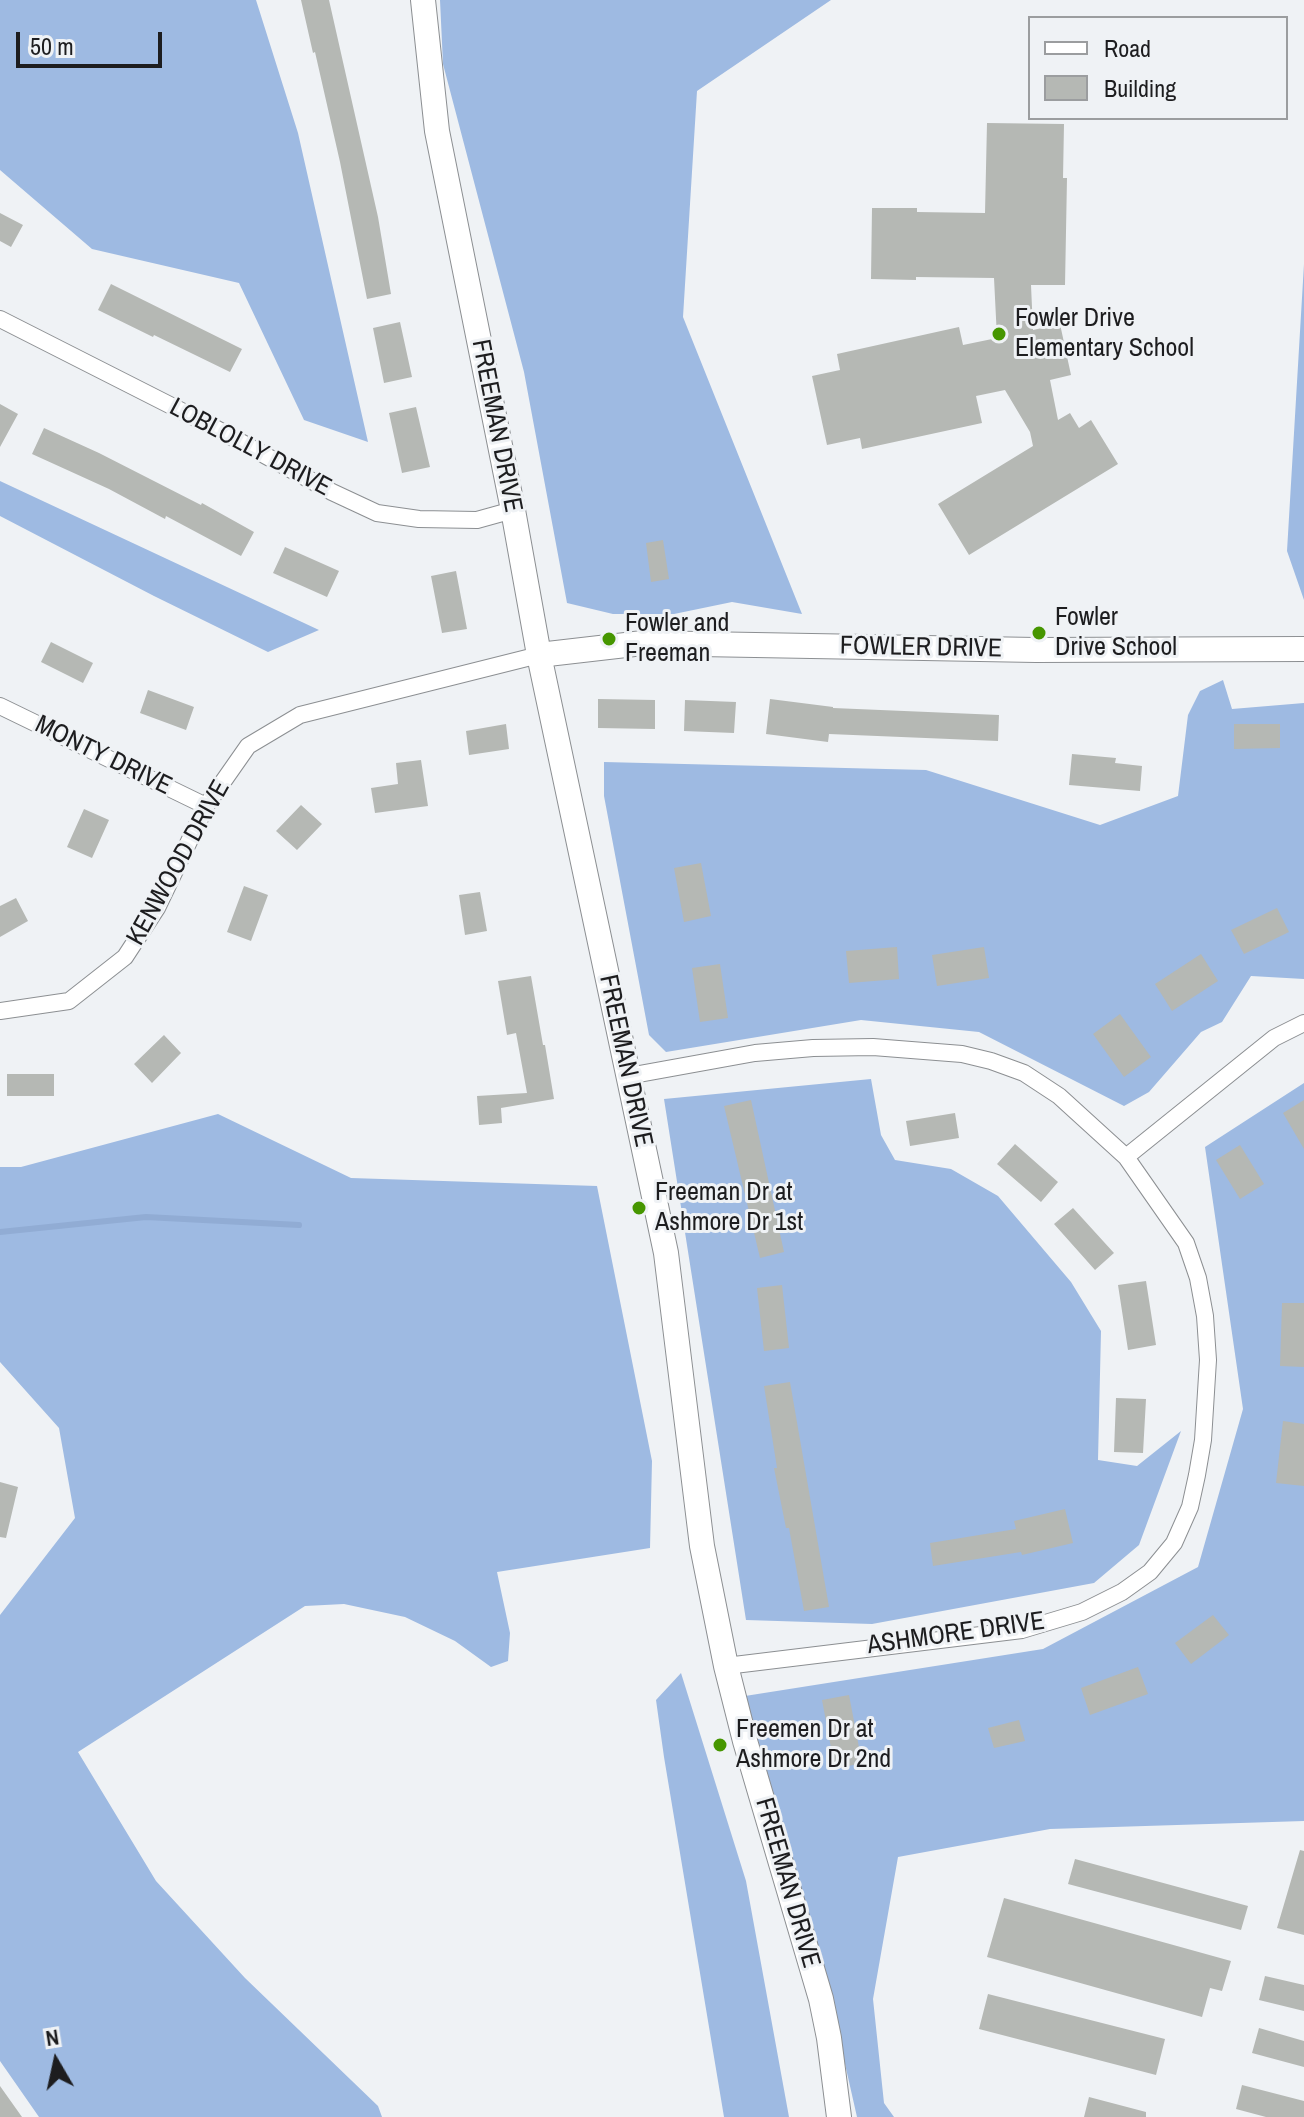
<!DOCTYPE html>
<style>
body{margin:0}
#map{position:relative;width:1304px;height:2117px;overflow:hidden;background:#eff2f5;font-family:"Archivo Narrow",sans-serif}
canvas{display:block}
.legend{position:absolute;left:1028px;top:16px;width:260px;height:104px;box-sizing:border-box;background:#eff2f5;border:2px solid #9b9d9f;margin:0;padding:10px 14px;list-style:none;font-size:24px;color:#1d1d1f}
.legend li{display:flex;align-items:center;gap:16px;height:40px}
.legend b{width:40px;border:2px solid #9b9d9f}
.north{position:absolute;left:16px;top:2021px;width:80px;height:80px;-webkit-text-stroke:6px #eff2f5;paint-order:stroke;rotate:351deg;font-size:22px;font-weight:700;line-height:32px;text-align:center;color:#1d1d1f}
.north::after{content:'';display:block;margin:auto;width:28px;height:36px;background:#1d1d1f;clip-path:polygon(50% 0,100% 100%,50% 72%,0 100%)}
.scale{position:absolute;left:16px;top:32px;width:146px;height:36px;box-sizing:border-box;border:4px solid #1d1d1f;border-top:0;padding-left:10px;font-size:24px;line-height:28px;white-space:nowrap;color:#1d1d1f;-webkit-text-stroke:6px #eff2f5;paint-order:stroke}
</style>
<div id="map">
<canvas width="1304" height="2117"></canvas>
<ul class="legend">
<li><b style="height:10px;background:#fff"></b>Road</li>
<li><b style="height:22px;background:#b5b8b4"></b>Building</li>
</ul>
<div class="north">N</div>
<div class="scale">50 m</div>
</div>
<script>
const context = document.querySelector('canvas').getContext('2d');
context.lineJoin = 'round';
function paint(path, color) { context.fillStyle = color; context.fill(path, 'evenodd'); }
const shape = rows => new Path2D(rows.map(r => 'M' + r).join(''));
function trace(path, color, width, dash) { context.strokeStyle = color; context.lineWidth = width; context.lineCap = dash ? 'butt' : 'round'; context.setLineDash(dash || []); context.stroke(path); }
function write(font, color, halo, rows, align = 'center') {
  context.font = font + ' "Archivo Narrow",sans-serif'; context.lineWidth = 6; context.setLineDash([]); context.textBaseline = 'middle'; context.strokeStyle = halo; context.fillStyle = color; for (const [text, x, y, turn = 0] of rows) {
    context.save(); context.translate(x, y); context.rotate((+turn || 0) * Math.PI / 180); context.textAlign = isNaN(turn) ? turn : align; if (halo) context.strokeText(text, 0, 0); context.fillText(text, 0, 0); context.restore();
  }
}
const forest = shape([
 [0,0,256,0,298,133,368,442,304,420,239,283,92,249,0,170],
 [440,0,831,0,697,91,683,317,802,614,732,602,674,614,613,614,567,603,524,372,443,64],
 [1304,264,1304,600,1287,551],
 [0,481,319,630,268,652,154,596,0,516],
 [1223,680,1232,709,1304,703,1304,979,1251,976,1222,1022,1201,1032,1149,1092,1124,1106,979,1032,861,1020,666,1052,649,1035,604,796,604,762,926,770,1100,825,1178,796,1188,715,1200,691],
 [871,1079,881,1135,895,1160,951,1169,998,1196,1071,1282,1101,1331,1098,1460,1137,1466,1181,1431,1139,1545,1094,1583,872,1624,746,1620,664,1099],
 [1304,1083,1304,1821,1050,1829,898,1857,873,1999,884,2103,894,2117,857,2117,821,1958,745,1696,1043,1649,1198,1567,1243,1409,1205,1147],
 [218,1114,351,1178,597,1186,652,1461,650,1548,497,1572,510,1633,508,1661,491,1667,455,1641,405,1617,344,1604,305,1606,78,1752,156,1881,245,1978,378,2106,382,2117,39,2117,0,2061,0,1615,75,1518,59,1428,0,1362,0,1167,21,1167],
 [681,1673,746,1881,789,2117,724,2117,664,1757,656,1700]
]);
const stream = shape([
 [0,1232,146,1217,299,1225]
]);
const building = shape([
 [301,0,329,0,378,217,391,294,367,299,340,162,315,52,313,53],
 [987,123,1064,124,1063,178,1067,178,1065,285,1031,285,1033,330,1060,324,1071,375,1050,380,1058,420,1070,413,1079,428,1091,420,1118,464,969,555,938,504,1033,446,1030,432,1005,390,976,396,982,423,862,449,860,438,827,445,812,376,840,370,837,354,959,327,963,345,997,338,994,278,916,277,916,280,871,279,872,208,917,208,917,212,985,213],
 [0,213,23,225,11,247,0,241],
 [111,284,242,349,230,372,154,335,153,337,98,310],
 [400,322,412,377,384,383,373,328],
 [0,404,18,414,0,447],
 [416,407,430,467,402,473,389,413],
 [44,428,99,453,201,505,202,503,254,532,241,556,166,516,165,519,109,489,32,454],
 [663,540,669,579,651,582,646,543],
 [285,547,339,571,327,597,273,573],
 [456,571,467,629,442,633,431,576],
 [51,642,93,663,83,683,41,662],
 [148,690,194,707,186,730,140,713],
 [598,699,655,700,655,729,598,728],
 [770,699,833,707,833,708,999,715,998,741,829,734,828,742,766,734],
 [685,700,736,702,734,733,684,731],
 [506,724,509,749,469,755,466,731],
 [1234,724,1280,724,1280,748,1234,749],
 [1072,754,1116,758,1115,763,1142,766,1140,791,1069,785],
 [421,760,428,806,375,813,371,788,398,784,396,763],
 [301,805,322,824,297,850,276,831],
 [84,809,109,820,92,858,67,847],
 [701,863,711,916,684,922,674,868],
 [244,886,268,895,251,941,227,932],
 [480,892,487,931,465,935,459,895],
 [16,898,28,921,0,937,0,906],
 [1277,908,1289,932,1244,954,1231,930],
 [897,947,899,979,849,983,846,951],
 [984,947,989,978,937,986,932,955],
 [1201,954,1218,981,1172,1011,1155,984],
 [720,964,728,1018,700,1022,692,968],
 [531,976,543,1045,545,1045,554,1099,501,1108,502,1123,479,1125,477,1096,527,1093,516,1033,507,1035,498,981],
 [1120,1014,1151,1057,1124,1077,1093,1034],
 [164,1035,181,1053,152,1083,134,1064],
 [7,1074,54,1074,54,1096,7,1096],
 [751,1100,784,1252,760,1258,724,1106],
 [1304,1100,1304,1149,1283,1113],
 [955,1113,959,1138,910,1146,906,1121],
 [1015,1144,1058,1182,1041,1202,997,1164],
 [1240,1145,1264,1184,1240,1199,1216,1160],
 [1073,1208,1114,1253,1095,1270,1054,1224],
 [1146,1281,1156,1345,1128,1350,1118,1285],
 [782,1285,789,1348,764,1351,757,1288],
 [1282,1303,1304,1303,1304,1367,1280,1366],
 [790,1382,829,1607,804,1611,789,1528,786,1528,774,1468,777,1468,764,1386],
 [1116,1398,1146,1399,1143,1453,1114,1452],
 [1283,1421,1304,1424,1304,1486,1276,1483],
 [0,1482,18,1487,6,1538,0,1537],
 [1065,1509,1073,1543,1022,1555,1021,1552,933,1566,930,1543,1016,1529,1014,1521],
 [1213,1615,1229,1635,1191,1664,1175,1643],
 [1138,1667,1148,1694,1090,1715,1081,1688],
 [849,1695,862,1763,835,1769,822,1700],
 [1019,1720,1025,1741,994,1748,988,1728],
 [1300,1850,1304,1851,1304,1935,1277,1928],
 [1075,1859,1248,1906,1241,1930,1068,1884],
 [1004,1898,1231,1961,1222,1991,1210,1988,1202,2017,987,1957],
 [1265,1976,1304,1985,1304,2011,1259,2000],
 [988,1994,1165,2039,1156,2075,979,2029],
 [1259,2028,1304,2041,1304,2067,1252,2053],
 [1242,2085,1304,2101,1304,2117,1266,2117,1236,2109],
 [0,2086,22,2117,0,2117],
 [1089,2097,1146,2112,1146,2117,1084,2117]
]);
const street = shape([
 [0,319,215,428,332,492,377,513,419,519,477,520,513,510],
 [0,706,206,806],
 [0,1011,69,1001,125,957,157,908,206,806,248,746,300,715,539,655],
 [628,1076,755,1053,813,1048,873,1047,962,1054,991,1061,1024,1073,1059,1096,1126,1157,1186,1243,1198,1278,1205,1316,1208,1360,1203,1440,1197,1475,1190,1507,1174,1543,1150,1572,1122,1592,1082,1612,1022,1630,726,1666],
 [1126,1157,1274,1038,1304,1023]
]);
const secondary = shape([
 [423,0,437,131,513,510,539,655,666,1253,702,1546,726,1666,745,1741,821,1999,829,2038,839,2117],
 [539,655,643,643,1036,650,1304,649]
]);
const markers = [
 [999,334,8,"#469600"],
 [1039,633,8,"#469600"],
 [609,639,8,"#469600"],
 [639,1208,8,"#469600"],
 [720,1745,8,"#469600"]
];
const poiNames = [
 ["Fowler Drive",1015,319],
 ["Elementary School",1015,349],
 ["Fowler",1055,618],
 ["Drive School",1055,648],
 ["Fowler and",625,624],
 ["Freeman",625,654],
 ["Freeman Dr at",655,1193],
 ["Ashmore Dr 1st",655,1223],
 ["Freemen Dr at",736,1730],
 ["Ashmore Dr 2nd",736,1760]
];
const streetNames = [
 ["FREEMAN DRIVE",496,426,79],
 ["LOBLOLLY DRIVE",250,448,28],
 ["FOWLER DRIVE",921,648,1],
 ["MONTY DRIVE",103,756,26],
 ["KENWOOD DRIVE",179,863,-61],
 ["FREEMAN DRIVE",625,1061,78],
 ["ASHMORE DRIVE",956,1634,-8],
 ["FREEMAN DRIVE",787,1883,74]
];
paint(forest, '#9ebae2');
trace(stream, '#91acd4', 6);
paint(building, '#b5b8b4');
trace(street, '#8c8f92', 18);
trace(secondary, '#8c8f92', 26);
trace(street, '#fff', 16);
trace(secondary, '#fff', 24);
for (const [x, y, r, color] of markers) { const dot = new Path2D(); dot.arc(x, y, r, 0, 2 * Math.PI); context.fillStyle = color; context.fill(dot); trace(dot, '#eff2f5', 3); }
write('26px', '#1d1d1f', '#eff2f5', poiNames, 'left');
write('26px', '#1d1d1f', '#eff2f5', streetNames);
</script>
